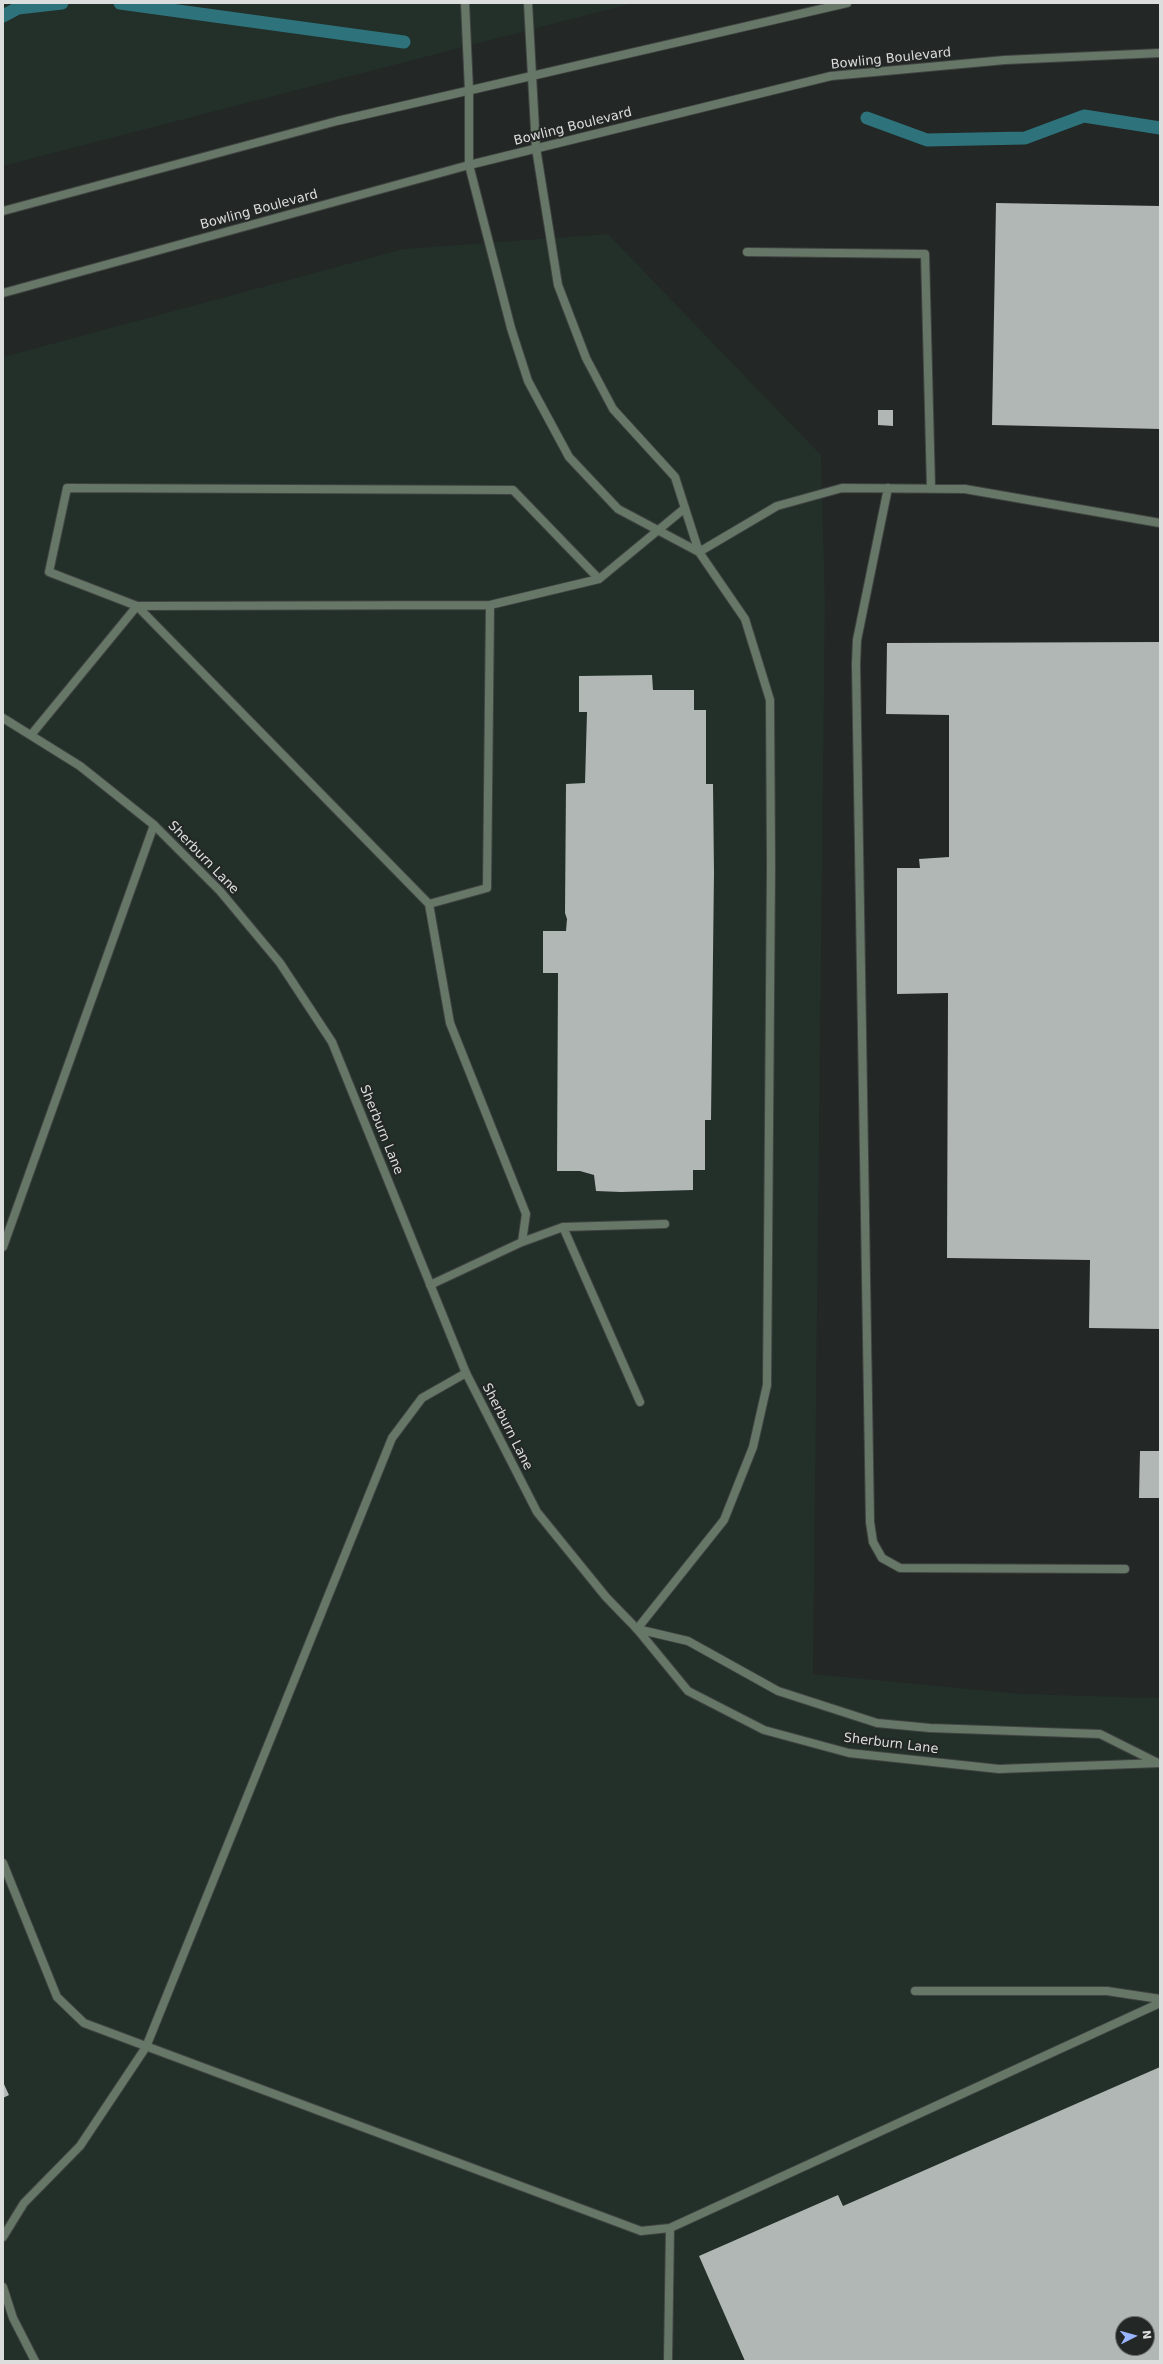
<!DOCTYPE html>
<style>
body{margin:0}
#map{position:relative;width:1163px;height:2364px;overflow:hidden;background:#232725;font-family:"DejaVu Sans",sans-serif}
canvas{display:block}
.frame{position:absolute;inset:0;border:4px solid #dbdedd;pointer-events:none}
.north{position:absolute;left:1115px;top:2316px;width:40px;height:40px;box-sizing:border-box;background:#232725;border:1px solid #6d706f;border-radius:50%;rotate:84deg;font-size:11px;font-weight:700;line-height:16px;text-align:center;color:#dbdedd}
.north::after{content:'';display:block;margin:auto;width:14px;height:18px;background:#98b5fd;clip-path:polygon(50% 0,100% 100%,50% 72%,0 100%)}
</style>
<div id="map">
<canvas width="1163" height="2364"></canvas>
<div class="frame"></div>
<div class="north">N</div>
</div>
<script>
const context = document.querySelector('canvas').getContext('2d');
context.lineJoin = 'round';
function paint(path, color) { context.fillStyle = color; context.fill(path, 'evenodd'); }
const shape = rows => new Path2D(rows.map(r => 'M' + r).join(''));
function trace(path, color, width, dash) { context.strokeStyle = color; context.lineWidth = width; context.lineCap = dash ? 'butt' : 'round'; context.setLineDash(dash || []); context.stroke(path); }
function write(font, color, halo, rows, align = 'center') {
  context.font = font + ' "DejaVu Sans",sans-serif'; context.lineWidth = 4; context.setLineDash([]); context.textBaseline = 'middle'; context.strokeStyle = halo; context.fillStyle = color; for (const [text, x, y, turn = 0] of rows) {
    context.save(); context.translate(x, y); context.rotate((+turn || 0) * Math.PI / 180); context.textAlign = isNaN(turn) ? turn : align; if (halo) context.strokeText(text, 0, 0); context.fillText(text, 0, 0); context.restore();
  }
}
const built = shape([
 [3,3,634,3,3,166],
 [608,234,821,455,825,603,813,1674,1022,1694,1160,1698,1160,2361,3,2361,3,357,403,249],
 [1123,2324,1147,2324,1147,2348,1123,2348]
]);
const stream = shape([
 [120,3,404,42],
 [3,16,18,8,62,3],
 [867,118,927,140,1025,138,1084,116,1160,128]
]);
const building = shape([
 [996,203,1160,206,1160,429,992,425],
 [878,410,893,410,893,426,878,425],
 [1160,642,1160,1329,1089,1328,1090,1260,947,1258,948,993,897,994,897,868,920,868,919,859,949,857,949,715,886,714,887,643],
 [652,675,653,690,694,690,694,710,706,710,706,784,713,784,714,873,711,1120,705,1120,705,1170,693,1170,693,1190,621,1192,596,1191,594,1175,580,1171,557,1171,558,973,543,973,543,931,566,931,567,919,565,913,566,784,585,783,587,712,579,712,579,676],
 [1140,1451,1160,1451,1160,1498,1139,1498],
 [1160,2067,1160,2361,745,2361,699,2256,838,2195,843,2206],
 [1123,2324,1147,2324,1147,2348,1123,2348],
 [3,2082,9,2095,3,2098]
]);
const service = shape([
 [465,3,469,90,469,165,511,328,528,381,569,457,618,509,699,552],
 [528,3,536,148,558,285,586,358,613,409,675,477,699,552,745,619,770,700,771,866,767,1385,753,1447,724,1520,637,1629],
 [747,252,925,254,931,488],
 [888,488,857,640,856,664,870,1522,873,1542,882,1558,900,1568,1125,1569],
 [699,552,777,506,842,488,965,489,1160,523],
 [599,579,685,508],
 [137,606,490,605],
 [31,735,137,606,49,572,67,488,513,490,599,579,490,605,487,888,429,904,137,606],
 [429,904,450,1023,526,1214,522,1242,430,1285],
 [563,1227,665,1224],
 [522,1242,563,1227,640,1402],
 [3,1247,154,825],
 [3,1863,57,1997,84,2023,641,2231,670,2228,1160,2003],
 [915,1991,1107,1991,1160,1999],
 [3,2237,24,2203,80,2146,146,2047,392,1438,422,1398,466,1373],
 [3,2287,13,2318,35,2361],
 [668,2361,670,2228]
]);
const minor = shape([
 [3,718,80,766,154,825,220,891,280,963,332,1042,466,1373,537,1512,606,1597,637,1629,688,1691,764,1730,849,1753,999,1769,1160,1763],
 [637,1629,688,1641,778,1691,877,1723,930,1728,1100,1734,1158,1763]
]);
const tertiary = shape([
 [3,211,337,121,847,3],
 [3,293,469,165,831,76,1005,60,1160,53]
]);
const streetNames = [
 ["Bowling Boulevard",891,59,-6],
 ["Bowling Boulevard",573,127,-14],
 ["Bowling Boulevard",259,210,-15],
 ["Sherburn Lane",203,858,46],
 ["Sherburn Lane",381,1130,68],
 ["Sherburn Lane",507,1427,63],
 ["Sherburn Lane",891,1744,7]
];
paint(built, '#232f29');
trace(stream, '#2e737b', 13);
paint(building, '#b0b7b5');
trace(service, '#404442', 10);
trace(minor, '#404442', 10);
trace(tertiary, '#404442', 10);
trace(service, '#677767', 8);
trace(minor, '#677767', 8);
trace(tertiary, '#677767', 8);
write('13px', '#dbdedd', '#232725', streetNames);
</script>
